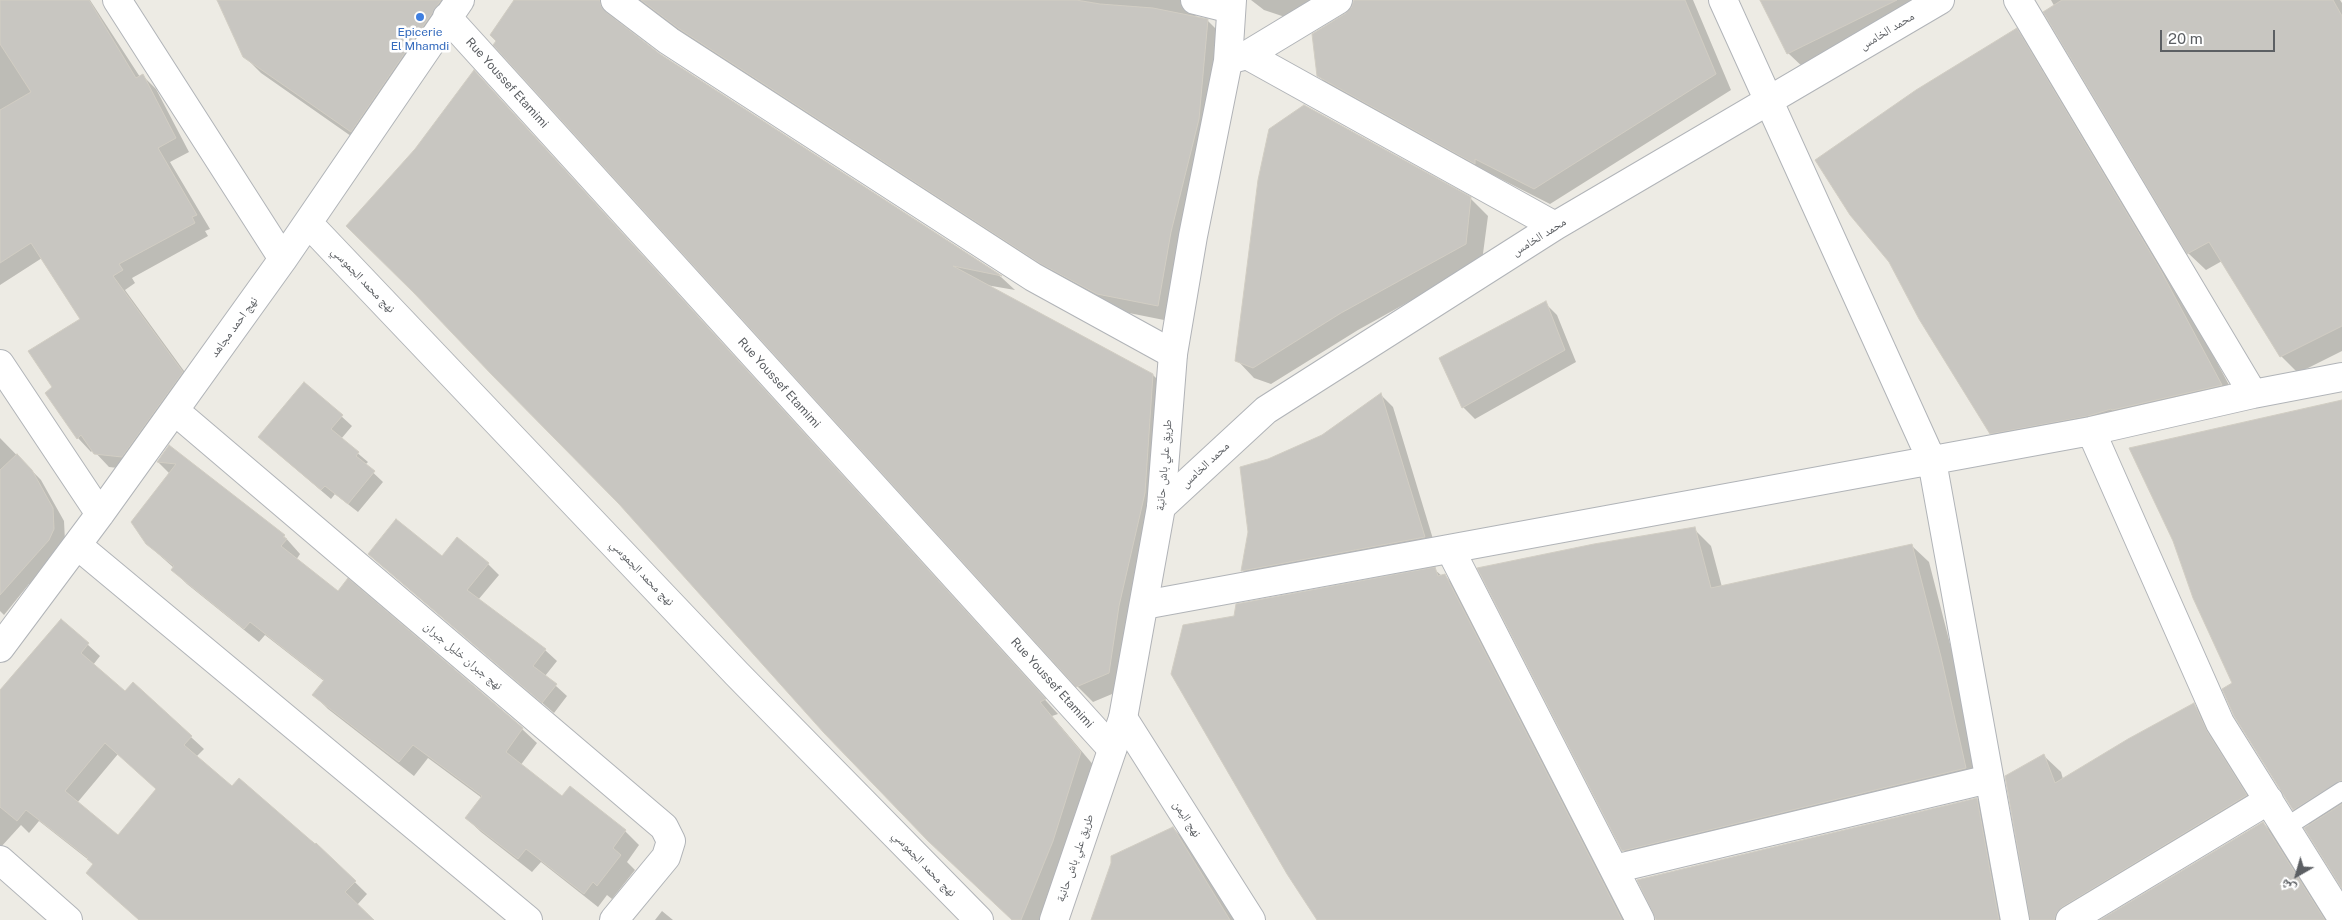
<!DOCTYPE html>
<meta charset="utf-8">
<style>
body{margin:0}
#map{position:relative;width:2342px;height:920px;overflow:hidden;background:#edebe4;font-family:"Public Sans","Noto Naskh Arabic",sans-serif}
canvas{display:block}
.north{position:absolute;left:2272px;top:850px;width:50px;height:50px;-webkit-text-stroke:4px #fff;paint-order:stroke;rotate:218deg;font-size:14px;font-weight:700;line-height:20px;text-align:center;color:#5c5f63}
.north::after{content:'';display:block;margin:auto;width:18px;height:22px;background:#5c5f63;clip-path:polygon(50% 0,100% 100%,50% 72%,0 100%)}
.scale{position:absolute;left:2160px;top:30px;width:115px;height:22px;box-sizing:border-box;border:2px solid #5c5f63;border-top:0;padding-left:6px;font-size:15px;line-height:18px;white-space:nowrap;color:#5c5f63;-webkit-text-stroke:4px #fff;paint-order:stroke}
</style>
<div id="map">
<canvas width="2342" height="920"></canvas>
<div class="north">ش</div>
<div class="scale">20 m</div>
</div>
<script>
const context = document.querySelector('canvas').getContext('2d');
context.lineJoin = 'round';
function paint(path, color) { context.fillStyle = color; context.fill(path, 'evenodd'); }
const shape = rows => new Path2D(rows.map(r => 'M' + r).join(''));
function trace(path, color, width, dash) { context.strokeStyle = color; context.lineWidth = width; context.lineCap = dash ? 'butt' : 'round'; context.setLineDash(dash || []); context.stroke(path); }
function write(font, color, halo, rows, align = 'center') {
  context.font = font + ' "Public Sans","Noto Naskh Arabic",sans-serif'; context.lineWidth = 5; context.setLineDash([]); context.textBaseline = 'middle'; context.strokeStyle = halo; context.fillStyle = color; for (const [text, x, y, turn = 0] of rows) {
    context.save(); context.translate(x, y); context.rotate((+turn || 0) * Math.PI / 180); context.textAlign = isNaN(turn) ? turn : align; if (halo) context.strokeText(text, 0, 0); context.fillText(text, 0, 0); context.restore();
  }
}
const shadow = shape([
 [0,0,90,0,140,77,143,76,156,89,189,152,170,162,210,229,205,231,208,236,132,278,135,283,125,290,195,386,135,470,109,467,93,450,91,452,78,438,54,387,81,320,42,258,0,285],
 [218,0,472,0,368,148,261,73,244,56],
 [516,0,1231,0,1195,12,1196,17,1207,20,1223,36,1174,322,1114,310,615,15,616,22,659,54,1001,277,1015,290,986,285,1153,375,1169,391,1124,689,1093,702,1077,686],
 [1251,0,1354,0,1346,2,1309,25,1264,10],
 [1355,0,1693,0,1731,90,1550,204,1491,174,1491,178,1334,92,1318,75,1352,9],
 [1761,0,1930,0,1806,70,1788,53],
 [2051,0,2340,0,2342,3,2342,351,2298,373,2281,356,2222,261,2206,270,2188,253],
 [2016,30,2033,47,2177,287,2238,402,2008,450,1991,433,1890,261],
 [488,86,1058,714,1052,716,1095,767,1066,856,1040,920,1013,920,416,150],
 [1470,198,1488,216,1482,261,1358,330,1271,384,1254,378,1237,360],
 [1545,303,1557,315,1576,362,1475,419,1463,407,1441,359],
 [305,383,352,426,341,439,368,462,365,465,383,482,358,512,335,494,331,499,269,446],
 [1381,395,1393,407,1436,549,1254,583,1243,571,1249,532,1268,460,1323,436],
 [2342,401,2342,886,2310,826,2294,809,2234,684],
 [0,438,41,480,64,521,65,541,31,586,29,584,4,615,0,611],
 [169,447,284,536,300,554,296,560,522,729,537,743,520,766,562,798,625,831,639,845,627,862,635,870,612,899,607,895,598,907,541,862,532,872,481,832,466,818,482,798,428,758,414,776,328,709,314,695,324,681,265,635,259,642,187,584,173,570,174,568,147,544,170,474,158,462],
 [1694,529,1711,546,1722,587,1912,546,1929,562,1958,675,1982,785,1640,867,1623,850],
 [369,554,442,558,488,564,499,575,478,600,545,650,557,661,545,676,567,696,554,713],
 [1434,569,1442,576,1445,576,1462,593,1630,920,1318,920,1235,617],
 [61,620,100,656,93,665,125,693,133,684,204,749,196,757,233,788,316,844,367,894,357,905,372,920,139,920,90,861,39,821,29,833,21,825,0,848,0,691],
 [118,754,158,790,118,836,77,803],
 [2194,705,2211,722,2263,812,2084,920,2031,920,2044,756,2061,772,2063,779],
 [1977,799,1994,816,2012,920,1657,920],
 [2263,823,2280,840,2330,920,2103,920],
 [1173,828,1189,844,1235,920,1093,920,1112,863],
 [662,911,673,920,655,920]
]);
const building = shape([
 [0,0,89,0,136,78,143,74,176,138,158,148,197,215,192,217,195,223,119,264,123,270,113,276,183,372,122,457,94,454,81,435,77,439,45,393,52,387,28,351,80,319,31,243,0,263,0,110,31,92,0,44,0,0],
 [217,0,441,0,351,132,243,57,217,0],
 [514,0,600,0,601,6,606,12,660,54,1002,276,953,266,1153,374,1145,493,1119,606,1109,673,1076,687,493,45,496,41,490,35,514,0],
 [641,0,1076,0,1100,4,1153,8,1208,19,1199,119,1171,232,1158,306,1097,294,1041,264,678,28,641,0],
 [1354,0,1685,0,1716,74,1534,189,1475,159,1475,164,1317,76,1312,34,1346,13,1351,8,1354,0],
 [1760,0,1897,0,1787,54,1760,0],
 [2062,0,2333,0,2342,16,2342,326,2280,357,2209,242,2187,254,2043,12,2062,0],
 [2017,28,2160,269,2222,385,2112,410,2111,409,2088,416,1990,434,1919,319,1889,262,1850,215,1815,160,1916,90,2017,28],
 [474,70,1046,699,1040,702,1081,752,1053,841,1021,920,1012,920,928,841,824,733,619,504,492,375,414,293,346,226,415,149,474,70],
 [1304,105,1471,197,1466,244,1341,313,1253,368,1235,361,1258,180,1269,129,1304,105],
 [1546,301,1565,350,1462,408,1439,358,1546,301],
 [304,382,343,415,331,429,359,452,356,456,375,471,348,504,325,486,321,490,258,437,304,382],
 [1381,393,1425,537,1241,571,1248,532,1240,467,1268,459,1322,435,1381,393],
 [2342,400,2342,780,2293,810,2234,716,2222,689,2232,683,2193,598,2173,541,2129,448,2342,400],
 [169,445,285,535,283,537,287,539,281,546,338,591,348,578,523,728,506,752,562,796,570,786,626,830,613,848,621,855,597,886,593,882,584,894,526,849,518,859,465,818,482,796,413,745,399,762,312,695,324,680,250,622,244,629,171,570,174,566,146,544,131,522,176,464,157,462,169,445],
 [17,454,32,470,53,508,54,529,49,540,0,595,0,470,17,454],
 [396,519,442,556,457,537,489,563,467,590,546,649,533,666,557,684,542,703,368,554,396,519],
 [1695,527,1711,588,1912,544,1941,657,1966,768,1622,851,1477,568,1594,544,1695,527],
 [1435,567,1438,576,1445,574,1622,920,1317,920,1287,874,1171,674,1183,625,1234,616,1236,604,1435,567],
 [61,619,89,643,81,653,125,691,133,682,192,736,184,745,232,786,239,778,315,844,316,843,356,881,345,892,374,920,139,920,86,873,93,864,87,859,88,858,26,810,17,821,0,807,0,690,61,619],
 [105,743,156,789,118,835,65,791,105,743],
 [2194,703,2207,731,2247,795,2062,907,2057,912,2054,920,2030,920,2005,776,2044,754,2055,783,2128,739,2194,703],
 [1977,798,1999,920,1656,920,1637,880,1977,798],
 [2342,804,2342,889,2304,828,2342,804],
 [2263,822,2325,920,2100,920,2263,822],
 [1173,827,1230,920,1091,920,1111,863,1111,856,1173,827]
]);
const lane = shape([
 [2286,827,2342,791]
]);
const street = shape([
 [117,0,283,259],
 [615,0,669,41,1033,277,1173,354],
 [1195,0,1231,9],
 [1723,0,1932,461,2015,920],
 [2018,0,2253,394],
 [447,17,1112,749],
 [1247,55,1555,226],
 [1232,59,1247,55,1338,0],
 [308,223,737,674,979,920],
 [0,364,100,514],
 [175,411,664,827,671,841,666,857,614,920],
 [2091,431,2220,723,2342,918],
 [1161,507,1266,410,1555,226,1940,0],
 [77,545,528,920],
 [1450,549,1640,920],
 [1144,605,2091,431,2253,394,2342,377],
 [0,648,100,514,283,259,460,0],
 [1123,718,1251,920],
 [0,860,68,920],
 [1614,869,1989,779],
 [2070,920,2269,800]
]);
const secondary = shape([
 [1054,920,1123,718,1161,507,1173,354,1193,236,1228,61,1232,0]
]);
const markers = [
 [420,17,5,"#3f7fe0"]
];
const streetNames = [
 ["محمد الخامس",1887,31,-31],
 ["Rue Youssef Etamimi",507,83,48],
 ["محمد الخامس",1539,237,-32],
 ["نهج محمد الجموسي",363,280,46],
 ["نهج احمد مجاهد",234,327,-54],
 ["Rue Youssef Etamimi",779,383,48],
 ["طريق علي باش حانبة",1164,465,-85],
 ["محمد الخامس",1205,465,-43],
 ["نهج محمد الجموسي",642,573,46],
 ["نهج جبران خليل جبران",463,656,40],
 ["Rue Youssef Etamimi",1052,683,48],
 ["نهج اليمن",1187,819,57],
 ["طريق علي باش حانبة",1075,858,-71],
 ["نهج محمد الجموسي",924,864,46]
];
const shopNames = [
 ["Epicerie",420,32],
 ["El Mhamdi",420,46]
];
paint(shadow, '#0003');
paint(building, '#c8c6c1');
trace(building, '#d1cdc3', 1);
trace(lane, '#b1b4b8', 20);
trace(street, '#b1b4b8', 30);
trace(secondary, '#b1b3b7', 30);
trace(lane, '#fff', 18);
trace(street, '#fff', 28);
trace(secondary, '#fff', 28);
for (const [x, y, r, color] of markers) { const dot = new Path2D(); dot.arc(x, y, r, 0, 2 * Math.PI); context.fillStyle = color; context.fill(dot); trace(dot, '#fff', 2); }
write('12px', '#5c5f63', '#fff', streetNames);
write('12px', '#366cbe', '#fff', shopNames);
</script>
